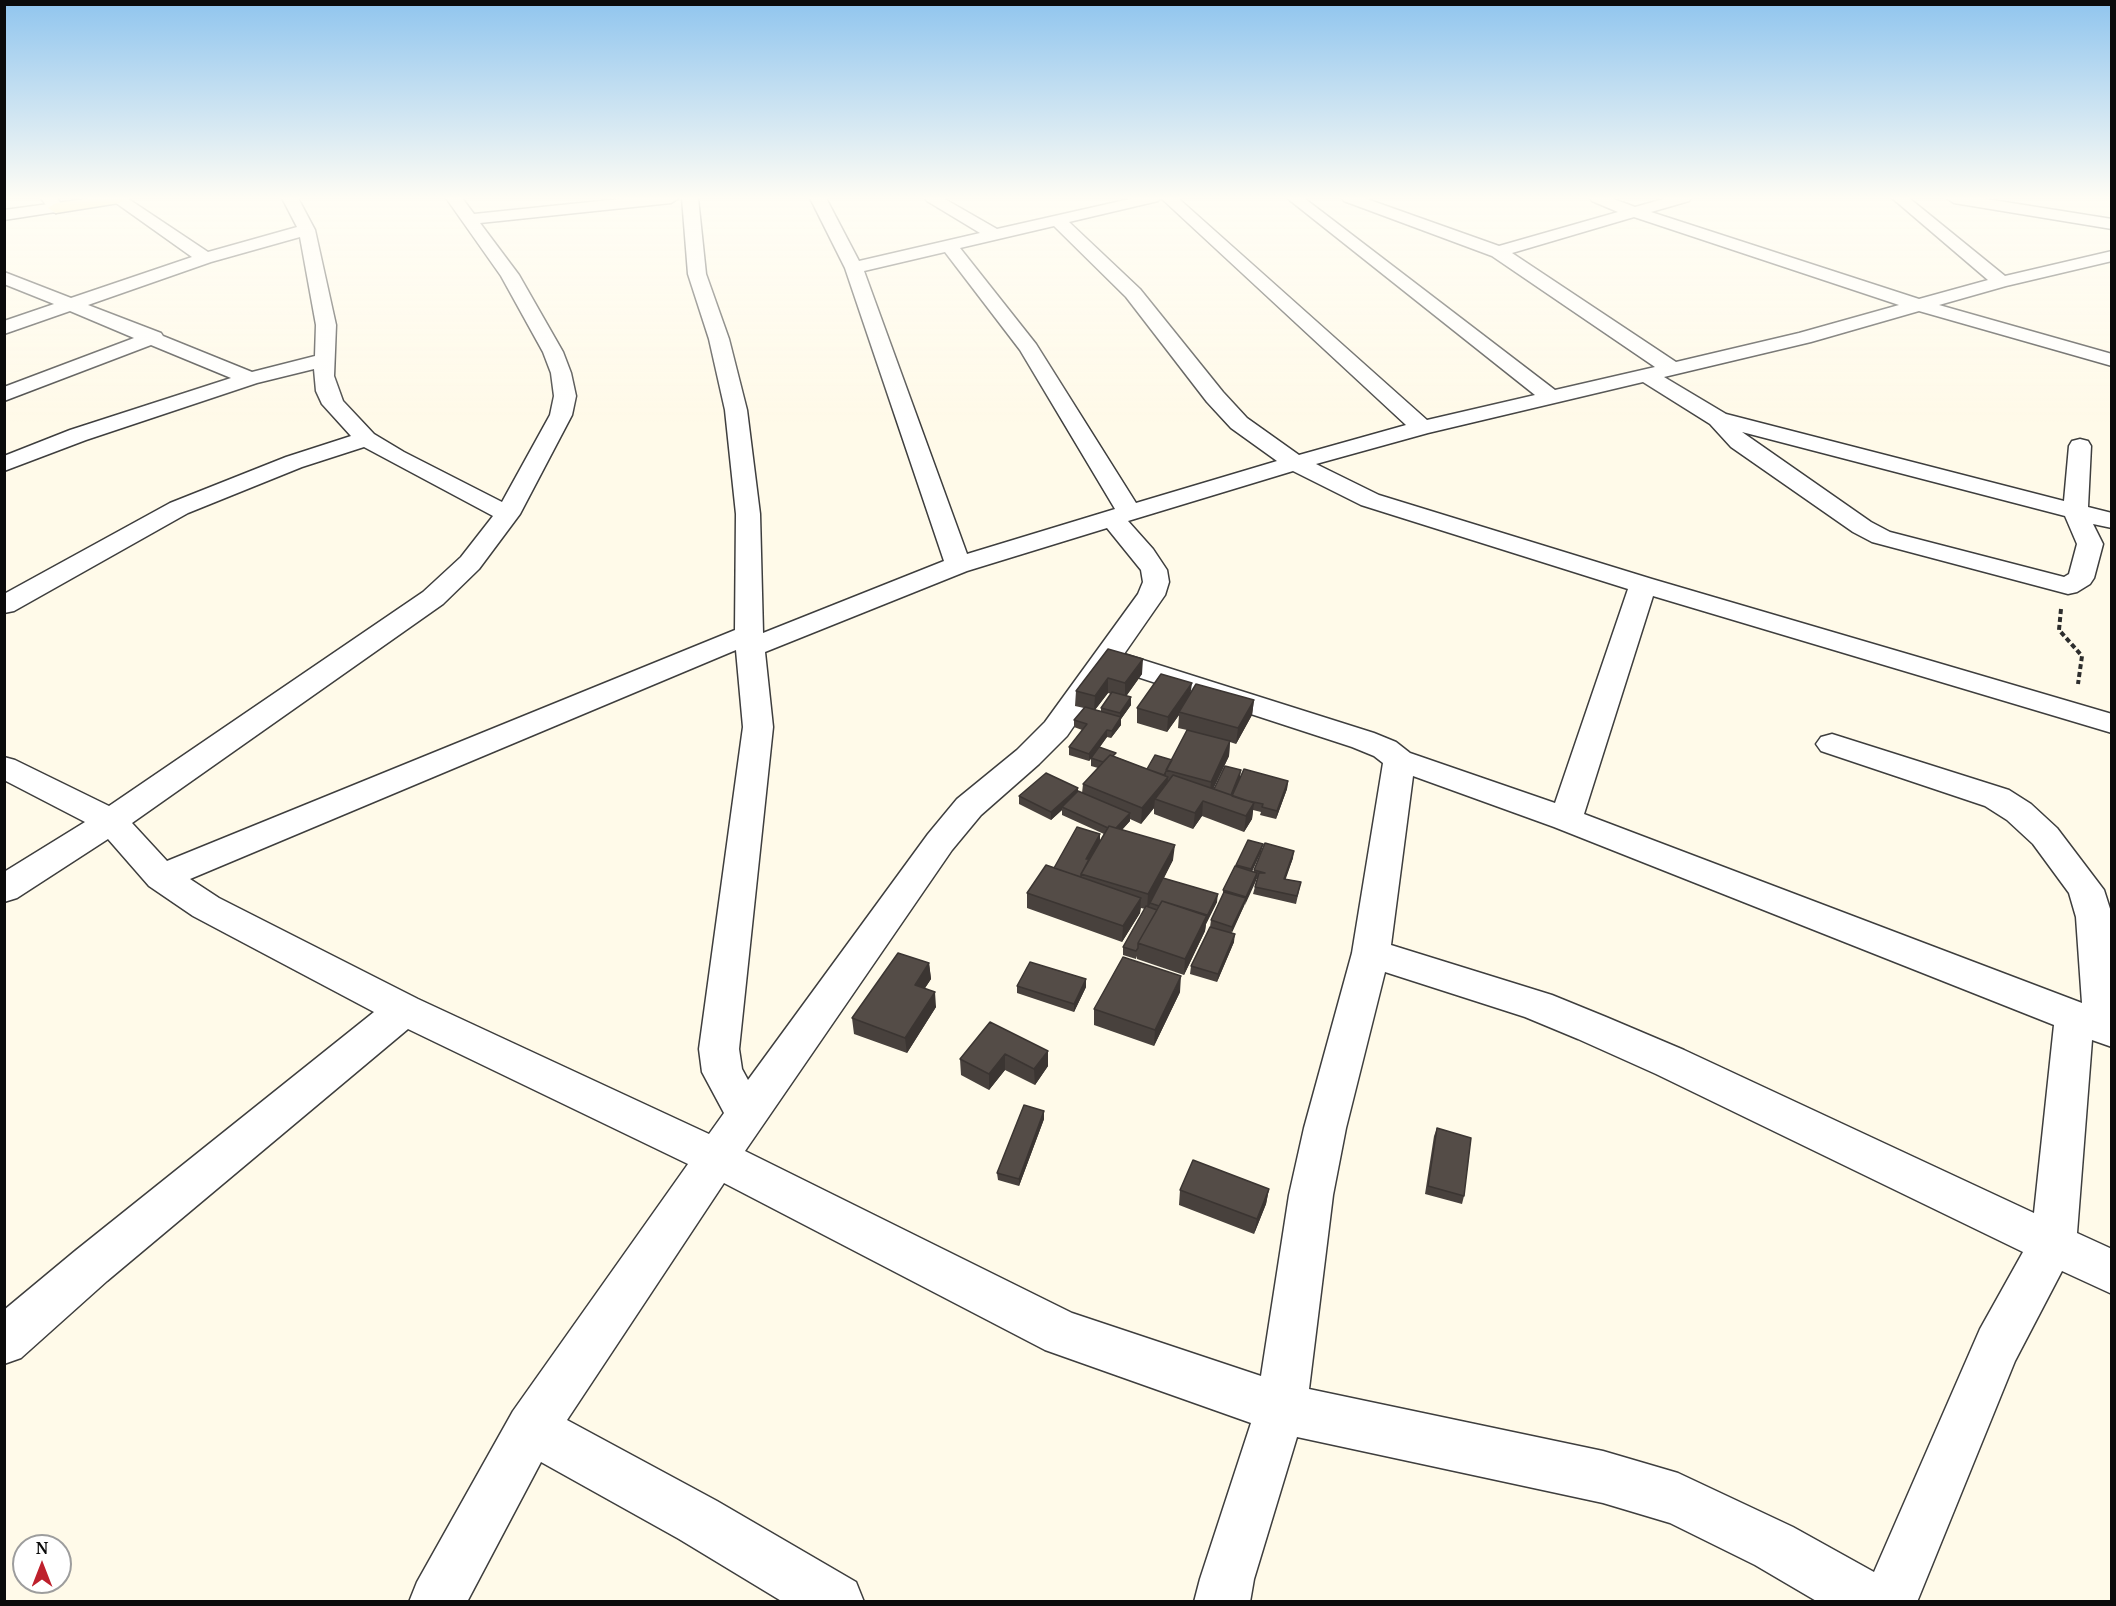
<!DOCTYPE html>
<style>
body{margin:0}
#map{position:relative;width:2116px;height:1606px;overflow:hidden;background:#fffae9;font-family:"Noto Serif",serif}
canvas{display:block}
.frame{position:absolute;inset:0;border:6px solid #0b0b0b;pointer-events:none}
.north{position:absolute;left:12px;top:1534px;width:60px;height:60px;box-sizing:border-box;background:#fff;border:2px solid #9d9d9d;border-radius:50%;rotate:0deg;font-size:16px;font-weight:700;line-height:24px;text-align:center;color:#0b0b0b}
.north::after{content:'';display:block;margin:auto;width:21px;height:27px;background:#be202c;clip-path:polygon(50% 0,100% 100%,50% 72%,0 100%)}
</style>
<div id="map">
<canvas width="2116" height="1606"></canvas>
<div class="frame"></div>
<div class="north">N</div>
</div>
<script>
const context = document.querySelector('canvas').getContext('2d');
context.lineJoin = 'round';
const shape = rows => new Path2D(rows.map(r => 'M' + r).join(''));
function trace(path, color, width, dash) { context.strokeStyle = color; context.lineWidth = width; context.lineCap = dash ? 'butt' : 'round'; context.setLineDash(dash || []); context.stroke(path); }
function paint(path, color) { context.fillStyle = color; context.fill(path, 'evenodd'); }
const path = shape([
 [2061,609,2059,630,2082,656,2078,684]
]);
const minor = shape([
 [109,198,127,198,208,252,297,227,282,198,298,198,315,230,336,325,334,376,343,401,374,434,404,452,502,502,550,415,554,396,551,373,543,352,501,276,446,198,462,198,474,214,629,198,679,198,671,203,480,223,519,275,563,352,571,373,576,396,572,415,520,514,479,569,443,604,132,823,167,861,735,630,736,514,725,410,709,339,688,274,682,198,698,198,706,274,729,339,747,410,760,514,763,633,944,561,845,268,810,198,826,198,859,261,980,233,927,201,925,198,943,198,997,229,1134,198,1160,198,1158,201,1069,222,1140,289,1223,392,1247,418,1299,455,1406,425,1161,198,1178,198,1427,420,1535,395,1287,198,1304,198,1555,390,1655,367,1492,256,1344,201,1342,198,1364,198,1499,246,1618,212,1592,201,1590,198,1611,198,1635,207,1667,198,1691,198,1689,201,1651,212,1919,299,1988,280,1892,198,1909,198,2005,276,2112,251,2112,261,2006,286,1939,305,2112,354,2112,366,1919,311,1811,342,1664,377,1726,414,2064,501,2069,446,2072,441,2080,439,2088,441,2091,446,2088,507,2112,513,2112,528,2093,524,2103,544,2094,578,2090,584,2077,592,2068,594,1872,542,1853,532,1731,447,1710,424,1643,382,1428,433,1316,464,1379,495,1652,579,2112,714,2112,733,1653,596,1584,814,2082,1003,2076,917,2069,893,2033,844,2007,820,1985,806,1821,751,1816,744,1821,737,1832,734,2009,790,2031,804,2057,828,2104,890,2112,915,2112,1047,2092,1040,2077,1233,2112,1249,2112,1294,2062,1271,2015,1361,1917,1602,1818,1602,1755,1565,1670,1523,1603,1503,1297,1437,1254,1579,1250,1602,1194,1602,1200,1579,1251,1423,1045,1350,724,1183,567,1420,717,1501,856,1582,864,1602,783,1602,679,1539,541,1462,467,1602,409,1602,417,1582,513,1411,688,1164,408,1029,107,1281,21,1358,4,1364,4,1310,75,1251,374,1012,193,916,149,886,108,839,17,898,4,902,4,872,85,822,4,780,4,757,15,760,109,806,423,592,461,557,493,516,364,447,302,467,188,513,14,611,4,613,4,594,170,503,286,457,351,436,322,404,316,391,314,369,257,383,86,440,4,471,4,456,70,430,231,378,151,345,4,401,4,387,134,338,70,311,4,334,4,321,54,304,4,284,4,272,71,298,192,257,109,198],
 [1634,217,1899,305,1799,333,1676,362,1512,253,1634,217],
 [1054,226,1126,297,1207,402,1231,428,1277,461,1136,503,1036,344,960,248,1054,226],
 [300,237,316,325,315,356,252,372,163,336,161,333,88,305,211,262,300,237],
 [945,252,1020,350,1115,509,967,554,864,271,945,252],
 [1742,432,2065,516,2077,544,2069,574,2064,577,1890,532,1871,522,1742,432],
 [1293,471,1361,505,1628,589,1555,803,1410,753,1396,742,1374,733,1124,654,1165,595,1169,582,1167,570,1153,549,1128,521,1293,471],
 [1107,528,1141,570,1143,582,1138,594,1045,722,1017,750,957,799,928,834,748,1080,742,1069,739,1049,773,727,765,652,967,571,1107,528],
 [736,650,743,727,699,1049,702,1072,724,1113,709,1134,418,999,219,898,190,879,736,650],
 [1113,669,1352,747,1374,756,1383,763,1352,953,1304,1128,1289,1195,1261,1376,1072,1313,745,1151,952,850,981,815,1039,764,1067,736,1113,669],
 [1413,776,1554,827,2054,1025,2034,1213,1684,1050,1606,1017,1552,995,1391,945,1413,776],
 [1385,972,1525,1017,1578,1039,1656,1074,2023,1252,1980,1329,1874,1572,1793,1527,1678,1473,1603,1451,1309,1389,1333,1195,1346,1128,1385,972],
 [1946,198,1980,198,2112,219,2112,229,1954,203,1946,198],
 [56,203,64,208,62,211,4,220,4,210,56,203]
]);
const tertiary = shape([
 [41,198,57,198,64,208,56,213,50,211,41,198]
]);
const secondary = shape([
 [92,198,127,198,119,203,56,213,48,208,56,203,92,198]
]);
const wall = shape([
 [1108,649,1142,674,1126,696,1131,697,1131,705,1121,719,1121,725,1111,738,1107,737,1100,747,1116,757,1147,769,1172,760,1187,730,1178,728,1179,715,1167,732,1137,723,1137,708,1191,693,1254,700,1252,715,1236,744,1230,742,1229,756,1213,789,1241,776,1288,781,1287,789,1276,819,1260,815,1261,812,1253,810,1252,819,1244,832,1202,816,1193,829,1154,814,1154,808,1141,824,1130,819,1130,821,1122,830,1173,860,1164,878,1217,902,1206,924,1205,931,1184,975,1137,959,1137,956,1136,959,1123,955,1123,947,1145,909,1141,908,1140,913,1122,942,1027,908,1027,893,1054,868,1100,834,1100,841,1104,834,1062,815,1062,810,1051,820,1019,804,1019,796,1078,788,1078,792,1082,793,1083,784,1098,768,1091,766,1091,759,1089,761,1069,755,1069,747,1082,730,1074,727,1074,720,1084,708,1075,706,1076,691],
 [1108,693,1111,694,1101,708,1101,711,1095,710],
 [1263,844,1261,852,1252,872,1254,872,1254,870,1293,858,1285,879,1301,882,1296,904,1253,894,1257,879,1256,879,1244,906,1231,933,1234,942,1217,982,1190,974,1191,966,1210,927,1211,920,1223,895,1223,890,1236,865],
 [929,963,931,979,925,988,936,1007,907,1053,854,1034,852,1018],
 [1017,986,1086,987,1074,1012,1017,993],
 [1180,992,1154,1046,1094,1025,1094,1009],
 [990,1022,1048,1066,1035,1085,1005,1070,989,1090,961,1075,960,1059],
 [1044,1111,1044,1119,1019,1186,998,1180,997,1173],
 [1437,1128,1464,1196,1462,1204,1425,1194,1434,1136],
 [1269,1189,1266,1204,1254,1234,1179,1205,1180,1190]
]);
const shadedWall = shape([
 [1143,659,1142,674,1125,698,1125,683],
 [1108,678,1108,693,1094,711,1095,696],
 [1192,683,1190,698,1179,712,1179,715,1167,732,1168,717],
 [1131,697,1131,705,1121,719,1121,725,1111,738,1112,731,1120,719,1120,713],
 [1254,700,1252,715,1236,744,1238,728],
 [1107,730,1107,737,1089,761,1089,754],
 [1230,741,1229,756,1209,798,1211,782],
 [1241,770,1240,778,1229,805,1230,797],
 [1166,772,1165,780,1168,777,1167,792,1155,799,1154,808,1141,824,1142,808],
 [1288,781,1287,789,1276,819,1277,811],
 [1078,788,1078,796,1062,807,1062,810,1051,820,1051,812],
 [1203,801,1202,816,1193,829,1195,813],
 [1254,803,1252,819,1244,832,1246,816],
 [1130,813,1130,821,1114,838,1114,830],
 [1100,834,1100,842,1086,867,1086,859],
 [1263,844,1261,852,1249,877,1251,869],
 [1175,845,1173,860,1147,910,1148,894],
 [1294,851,1293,858,1283,887,1284,879],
 [1257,873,1256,881,1245,905,1246,897],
 [1218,894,1217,902,1206,924,1205,931,1184,975,1185,959],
 [1141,898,1140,913,1122,942,1123,926],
 [1246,898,1244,906,1231,935,1232,927],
 [1235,934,1234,942,1217,982,1218,974],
 [929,963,931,979,917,1000,915,985],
 [1181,976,1180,992,1154,1046,1155,1030],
 [1086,979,1086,987,1074,1012,1074,1004],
 [935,992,936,1007,907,1053,905,1038],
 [1048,1051,1048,1066,1035,1085,1034,1069],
 [1005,1054,1005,1070,989,1090,989,1074],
 [1044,1111,1044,1119,1019,1186,1019,1179],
 [1269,1189,1266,1204,1254,1234,1257,1219]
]);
const building = shape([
 [1108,649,1143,659,1125,683,1108,678,1095,696,1076,691,1108,649],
 [1161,674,1192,683,1168,717,1137,708,1161,674],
 [1196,684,1254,700,1238,728,1179,712,1196,684],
 [1112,692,1131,697,1120,713,1101,708,1112,692],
 [1085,707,1121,717,1112,731,1107,730,1089,754,1069,747,1087,724,1074,720,1085,707],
 [1187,730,1230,741,1211,782,1166,770,1187,730],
 [1099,747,1116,753,1113,756,1110,755,1103,762,1091,758,1099,747],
 [1110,755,1168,777,1142,808,1083,784,1110,755],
 [1155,755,1172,760,1164,775,1147,769,1155,755],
 [1225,766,1241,770,1231,795,1214,789,1225,766],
 [1244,769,1288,781,1277,811,1262,807,1263,804,1244,800,1232,796,1244,769],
 [1046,773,1078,788,1051,812,1019,796,1046,773],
 [1173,775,1254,803,1246,816,1203,801,1195,813,1155,799,1173,775],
 [1078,791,1130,813,1116,828,1109,826,1108,828,1062,807,1078,791],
 [1109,826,1175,845,1148,894,1081,874,1109,826],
 [1077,827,1100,834,1086,859,1089,859,1081,874,1081,877,1054,868,1077,827],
 [1248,840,1263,844,1251,869,1236,865,1248,840],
 [1265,843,1294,851,1284,879,1301,882,1297,896,1255,887,1259,873,1265,873,1254,870,1265,843],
 [1046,865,1141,898,1123,926,1027,893,1046,865],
 [1235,866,1257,873,1246,897,1223,890,1235,866],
 [1163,878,1218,894,1207,916,1162,901,1159,906,1150,903,1163,878],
 [1224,892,1246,898,1232,927,1211,920,1224,892],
 [1162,901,1207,915,1185,959,1138,943,1162,901],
 [1146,906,1157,910,1138,943,1138,948,1136,951,1123,947,1146,906],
 [1210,927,1235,934,1218,974,1191,966,1210,927],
 [898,953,929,963,915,985,935,992,905,1038,852,1018,898,953],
 [1123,957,1181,976,1155,1030,1094,1009,1123,957],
 [1030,962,1086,979,1074,1004,1017,986,1030,962],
 [990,1022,1048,1051,1034,1069,1005,1054,989,1074,960,1059,990,1022],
 [1024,1105,1044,1111,1019,1179,997,1173,1024,1105],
 [1437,1128,1471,1138,1464,1196,1428,1186,1437,1128],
 [1193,1160,1269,1189,1257,1219,1180,1190,1193,1160]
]);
trace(minor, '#3e3e3e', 3);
trace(tertiary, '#3e3e3e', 3);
trace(secondary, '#2d2d2d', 3);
trace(path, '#2d2d2d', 4, [5, 3]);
paint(minor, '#fff');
paint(tertiary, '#fff');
paint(secondary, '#fff2a4');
paint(wall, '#48413d');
paint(shadedWall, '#3b3532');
paint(building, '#544c47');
trace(building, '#3b3532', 1.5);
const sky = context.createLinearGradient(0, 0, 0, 422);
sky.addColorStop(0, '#90c5ee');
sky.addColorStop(0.47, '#fffdf5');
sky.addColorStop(1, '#fffdf500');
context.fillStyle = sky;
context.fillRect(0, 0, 2116, 422);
</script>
